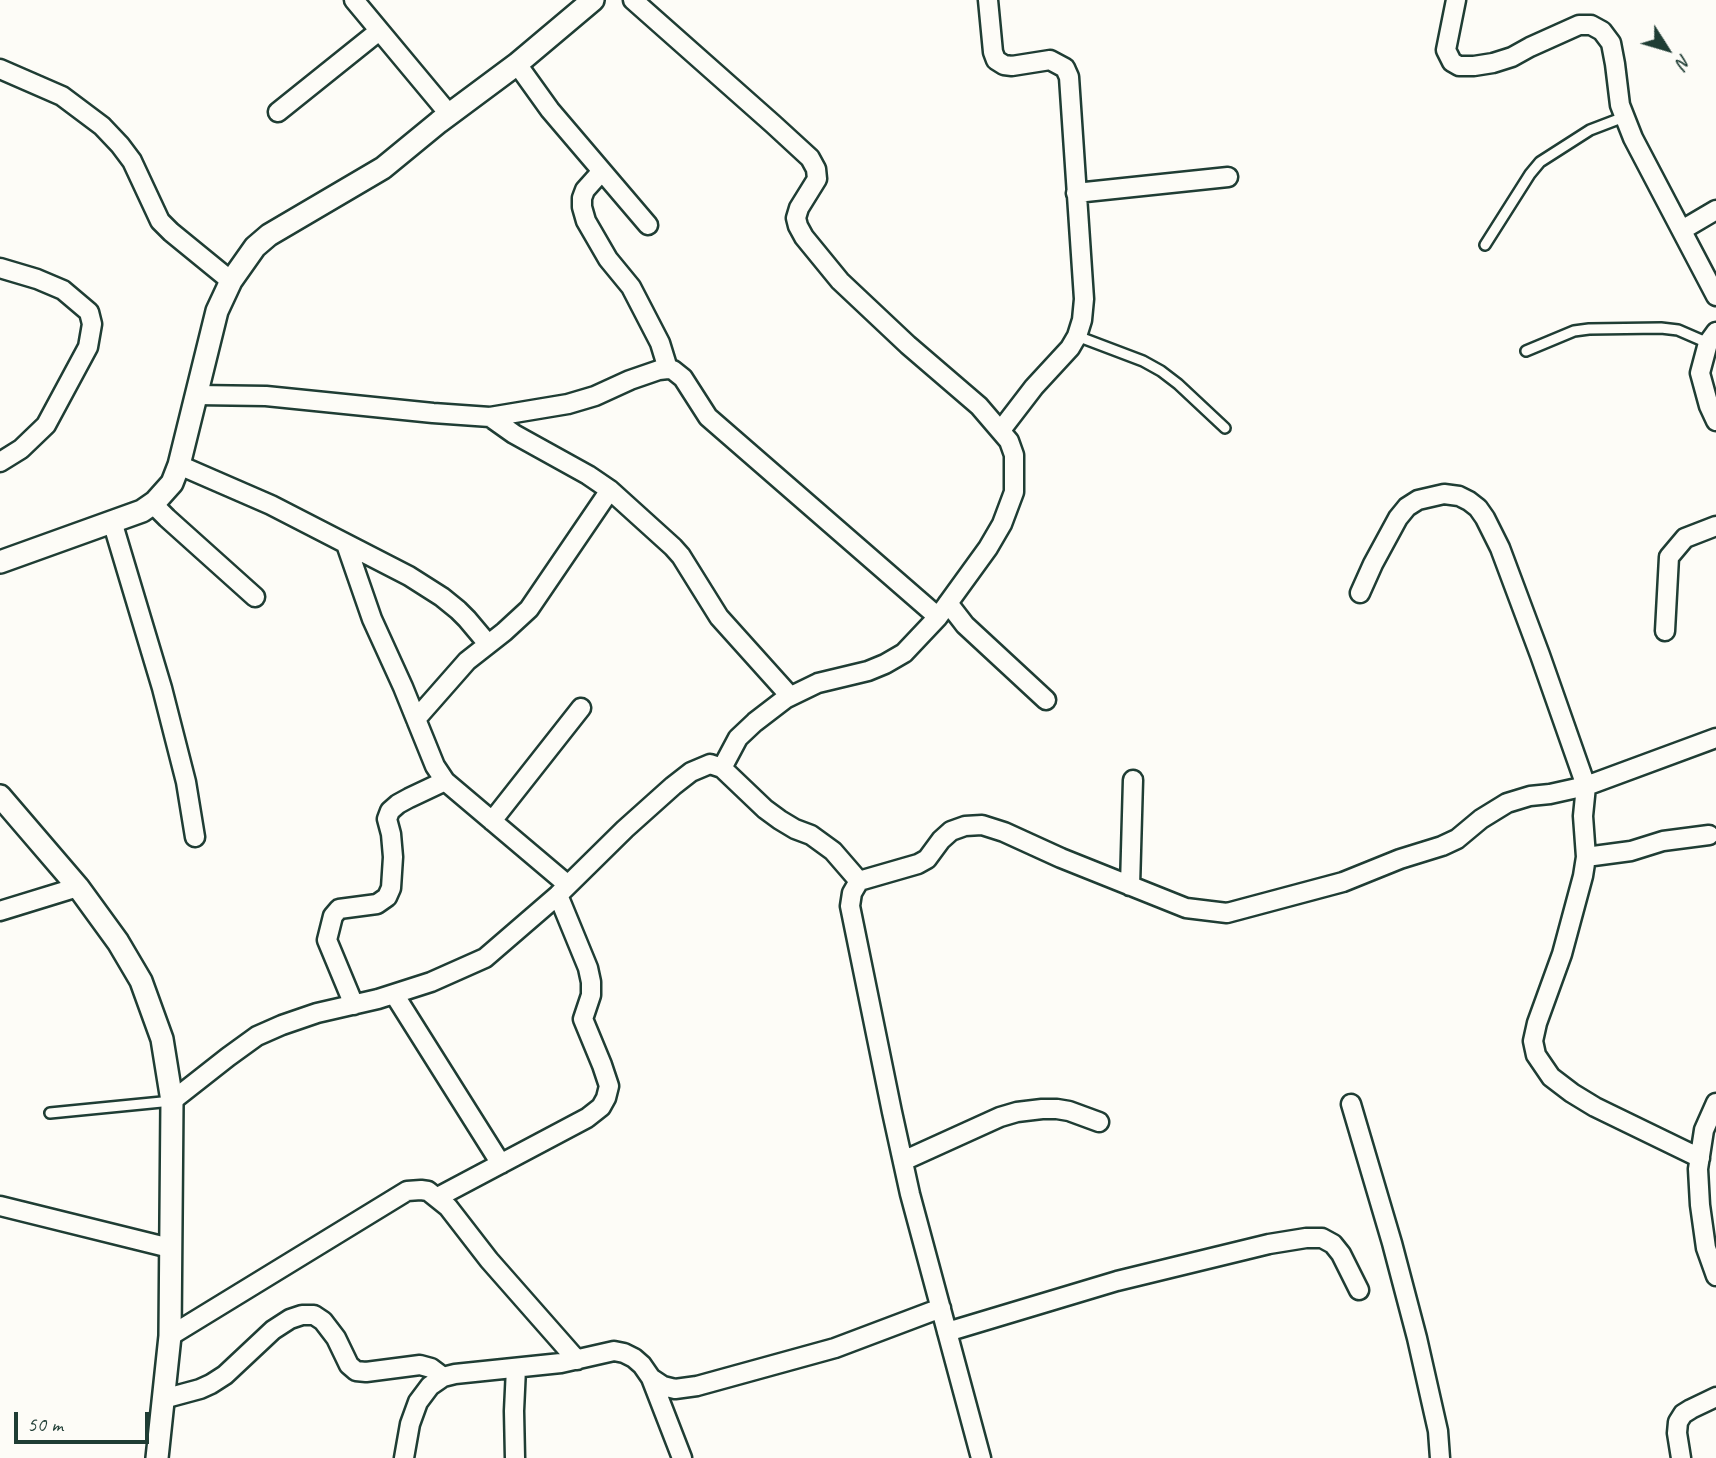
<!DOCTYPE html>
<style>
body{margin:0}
#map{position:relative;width:1716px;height:1458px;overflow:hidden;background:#fdfcf7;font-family:Caveat,sans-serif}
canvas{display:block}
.north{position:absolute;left:1632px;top:14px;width:70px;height:70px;-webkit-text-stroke:5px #fdfcf7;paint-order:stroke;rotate:127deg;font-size:19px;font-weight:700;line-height:28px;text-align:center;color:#1f3d34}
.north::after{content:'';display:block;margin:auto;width:24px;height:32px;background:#1f3d34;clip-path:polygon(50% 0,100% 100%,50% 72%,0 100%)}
.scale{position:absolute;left:14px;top:1412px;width:135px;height:32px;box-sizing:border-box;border:4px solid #1f3d34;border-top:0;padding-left:9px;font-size:21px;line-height:24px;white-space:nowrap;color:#1f3d34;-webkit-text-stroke:5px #fdfcf7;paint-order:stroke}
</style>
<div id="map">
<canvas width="1716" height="1458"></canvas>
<div class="north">N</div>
<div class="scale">50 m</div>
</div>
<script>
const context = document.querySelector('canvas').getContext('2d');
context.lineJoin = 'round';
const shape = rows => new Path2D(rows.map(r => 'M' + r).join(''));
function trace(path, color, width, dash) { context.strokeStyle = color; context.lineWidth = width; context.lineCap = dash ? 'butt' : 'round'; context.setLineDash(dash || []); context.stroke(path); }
const service = shape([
 [1485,245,1530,174,1540,162,1590,130,1624,117],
 [1077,336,1143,361,1161,371,1178,384,1225,428],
 [1526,351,1574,331,1589,329,1661,328,1678,330,1708,343],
 [50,1113,172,1101]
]);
const minor = shape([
 [354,0,449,114],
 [633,0,773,124,810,158,816,169,817,179,799,208,796,218,798,226,804,237,840,281,908,345,979,406,1009,441,1014,455,1014,492,1002,524,988,548,938,617,904,653,885,664,868,671,818,683,785,699,755,722,738,738,722,768],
 [988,0,993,52,996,60,1004,65,1012,66,1050,60,1065,68,1069,77,1084,299,1082,320,1077,336,1070,348,1034,387,1001,430],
 [1456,0,1446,50,1452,62,1459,66,1474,66,1493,63,1512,57,1530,47,1579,25,1591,25,1602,31,1611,43,1615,64,1620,105,1633,138,1716,296],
 [517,64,550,110,648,225],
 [0,69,62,96,102,126,120,145,132,161,160,221,171,232,231,281],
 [278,112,379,31],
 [602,171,585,190,582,198,582,207,586,221,608,259,631,287,660,343,668,369],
 [1076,193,1228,177],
 [1682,230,1716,210],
 [0,268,37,279,63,290,89,312,92,324,88,347,46,425,21,449,0,462],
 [1716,332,1708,343,1700,373,1709,406,1716,421],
 [197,395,266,396,433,413,490,417,568,404,595,396,630,380,659,370,668,369,673,370,683,378,708,417,938,617],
 [490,417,514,434,588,475,610,490,673,547,681,556,719,617,790,696],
 [179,465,271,505,409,576,442,597,458,610,467,619,488,644],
 [155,502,157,508,167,518,255,597],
 [112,521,162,688,186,782,195,837],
 [346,544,372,619,403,687,435,766,445,781,568,885],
 [1360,593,1373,564,1398,518,1407,507,1418,500,1444,494,1459,496,1469,501,1478,508,1485,518,1500,548,1540,655,1586,786,1583,816,1586,857,1583,876,1562,954,1537,1023,1533,1041,1536,1055,1551,1077,1572,1093,1595,1107,1700,1158],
 [948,603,965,625,1046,700],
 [1665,631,1669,557,1685,538,1716,526],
 [416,719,467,661,504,632,529,609,610,490],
 [492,821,581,708],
 [1586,857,1631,851,1663,841,1709,835],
 [1130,886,1133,780],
 [0,911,78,887],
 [394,994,501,1164],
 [354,1005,327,940,333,916,339,909,377,904,387,897,391,888,393,857,391,834,387,819,390,811,398,804,409,798,445,781],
 [172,1101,228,1057,257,1036,282,1025,317,1013,378,999,431,982,485,958,558,895,625,829,673,786,691,772,710,764,722,768,765,809,780,820,795,829,811,835,833,851,859,881],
 [1716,1103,1704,1130,1698,1169,1700,1205,1706,1248,1716,1276],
 [1351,1104,1392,1243,1417,1338,1438,1431,1440,1458],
 [903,1161,1000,1117,1017,1112,1042,1109,1057,1109,1069,1111,1099,1122],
 [438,1197,587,1118,601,1107,606,1098,609,1086,602,1065,583,1019,591,995,591,982,588,968,558,895],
 [0,1206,170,1248],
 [947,1332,1117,1281,1269,1244,1306,1238,1322,1238,1333,1244,1341,1254,1359,1290],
 [170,1336,407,1191,421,1190,428,1191,448,1207,489,1260,577,1360],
 [651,1378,682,1458],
 [163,1399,200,1389,211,1384,225,1375,273,1330,290,1319,302,1315,314,1315,323,1321,336,1338,349,1365,356,1371,366,1372,420,1365,431,1368,443,1377],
 [404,1458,410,1424,418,1402,430,1386,443,1377,455,1374,561,1363,614,1351,624,1353,634,1358,642,1365,651,1378,663,1386,675,1389,697,1386,835,1348,941,1308],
 [515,1458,514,1411,516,1368],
 [981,1458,910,1194,892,1112,850,906,852,893,859,881,918,864,927,859,941,840,951,831,965,826,982,825,1004,832,1061,858,1186,908,1227,913,1343,882,1400,859,1442,846,1457,839,1481,819,1507,803,1530,796,1550,794,1586,786,1716,738],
 [1681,1458,1677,1433,1678,1422,1683,1414,1691,1409,1716,1397]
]);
const tertiary = shape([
 [0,562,142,511,155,502,172,483,179,465,217,311,231,281,255,247,269,235,383,168,439,122,517,64,593,0],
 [0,796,78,887,118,942,141,981,162,1039,172,1101,170,1336,157,1458]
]);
trace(service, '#1f3d34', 14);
trace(minor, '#1f3d34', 23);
trace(tertiary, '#1f3d34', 26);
trace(service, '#fdfcf7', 9);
trace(minor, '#fdfcf7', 18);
trace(tertiary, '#fdfcf7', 21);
</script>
